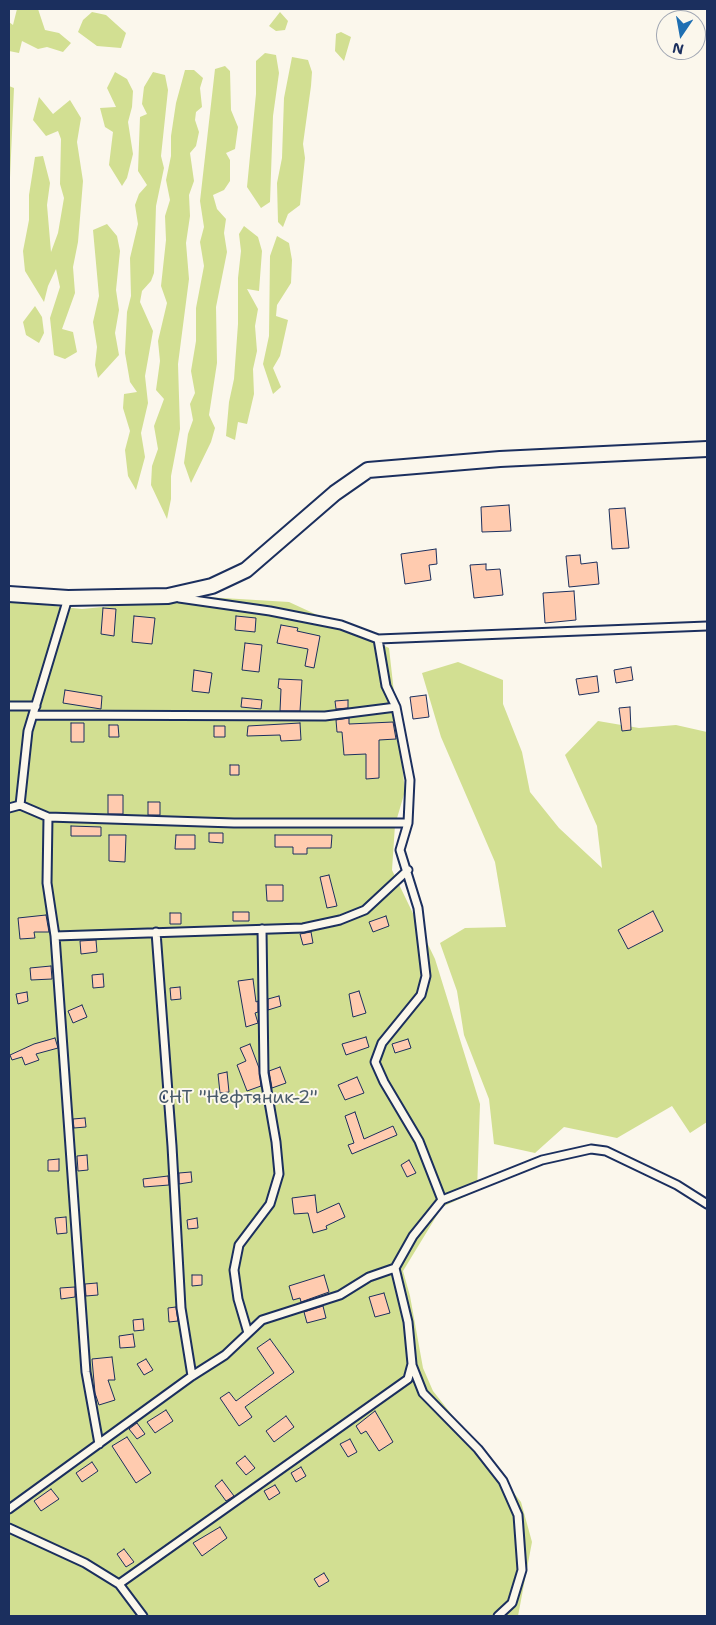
<!DOCTYPE html>
<meta charset="utf-8">
<style>
body{margin:0}
#map{position:relative;width:716px;height:1625px;overflow:hidden;background:#fbf7ec;font-family:"Shantell Sans",sans-serif}
canvas{display:block}
.frame{position:absolute;inset:0;border:10px solid #1b2f5e;pointer-events:none}
.north{position:absolute;left:656px;top:10px;width:50px;height:50px;box-sizing:border-box;background:#fbf7ec;border:1px solid #a1a7b3;border-radius:50%;rotate:192deg;font-size:14px;font-weight:700;line-height:20px;text-align:center;color:#1b2f5e}
.north::after{content:'';display:block;margin:auto;width:18px;height:22px;background:#1f6fb2;clip-path:polygon(50% 0,100% 100%,50% 72%,0 100%)}
</style>
<div id="map">
<canvas width="716" height="1625"></canvas>
<div class="frame"></div>
<div class="north">N</div>
</div>
<script>
const context = document.querySelector('canvas').getContext('2d');
context.lineJoin = 'round';
function paint(path, color) { context.fillStyle = color; context.fill(path, 'evenodd'); }
const shape = rows => new Path2D(rows.map(r => 'M' + r).join(''));
function trace(path, color, width, dash) { context.strokeStyle = color; context.lineWidth = width; context.lineCap = dash ? 'butt' : 'round'; context.setLineDash(dash || []); context.stroke(path); }
function write(font, color, halo, rows, align = 'center') {
  context.font = font + ' "Shantell Sans",sans-serif'; context.lineWidth = 4; context.setLineDash([]); context.textBaseline = 'middle'; context.strokeStyle = halo; context.fillStyle = color; for (const [text, x, y, turn = 0] of rows) {
    context.save(); context.translate(x, y); context.rotate((+turn || 0) * Math.PI / 180); context.textAlign = isNaN(turn) ? turn : align; if (halo) context.strokeText(text, 0, 0); context.fillText(text, 0, 0); context.restore();
  }
}
const green = shape([
 [17,9,38,9,45,30,59,33,71,43,63,52,47,47,38,49,22,41,19,53,9,51,9,22,13,25],
 [92,12,106,15,126,33,121,48,97,46,78,32,83,20],
 [280,12,288,21,285,30,276,31,269,26],
 [341,32,351,37,344,61,335,51,336,34],
 [265,53,276,55,279,73,273,116,270,202,261,208,247,187,256,94,256,61],
 [292,57,308,60,312,72,311,86,303,144,305,158,300,205,288,214,283,227,278,222,277,183,282,158,284,98],
 [225,66,230,71,231,110,238,127,235,149,226,153,230,160,230,181,224,190,213,195,217,209,226,219,224,233,227,252,216,307,217,363,209,415,215,428,211,442,191,483,184,463,188,434,193,420,190,404,195,393,191,371,196,341,196,308,204,266,200,242,204,227,200,201,215,69],
 [185,70,194,70,203,78,200,88,202,107,196,112,195,120,199,132,196,146,190,153,194,181,189,195,190,216,186,243,189,279,178,364,180,429,171,476,171,499,167,519,151,485,152,466,158,449,154,426,164,399,156,390,160,361,158,341,167,303,161,286,166,240,165,216,170,200,166,180,171,156,171,136,176,103],
 [115,72,127,79,133,91,132,107,128,122,133,154,127,178,122,186,109,165,113,132,105,127,100,108,116,107,107,88],
 [153,72,165,75,168,90,161,156,164,168,156,206,154,273,151,281,142,291,140,302,153,331,145,376,148,403,141,433,145,457,136,490,128,476,125,450,130,431,123,408,124,394,137,392,130,382,125,353,127,312,131,296,130,258,138,224,135,205,139,194,147,185,138,171,140,117,147,114,142,104,144,87],
 [9,86,14,88,9,200],
 [39,97,53,114,70,100,81,118,77,142,83,181,78,242,73,267,75,293,62,329,73,332,77,352,65,359,54,355,50,318,60,287,56,269,48,286,44,302,25,271,23,251,29,220,29,195,35,157,43,156,50,183,47,205,51,252,58,233,64,198,60,184,61,139,58,131,46,136,33,120],
 [107,224,117,236,120,251,116,290,119,310,115,333,119,355,98,378,95,365,97,347,93,322,99,296,93,230],
 [244,226,258,237,262,251,259,291,247,289,258,309,255,326,257,351,253,369,254,394,247,424,238,422,235,440,226,436,229,402,234,379,238,324,238,278,241,251,239,234],
 [277,236,289,243,292,260,291,283,277,305,276,316,288,320,280,356,273,368,281,387,273,394,263,364,269,336,270,256],
 [35,306,42,317,44,333,39,343,26,335,23,322],
 [206,597,289,602,389,648,405,791,395,825,392,870,435,959,480,1104,477,1191,442,1207,403,1271,410,1296,423,1368,433,1391,521,1502,532,1542,518,1616,9,1616,9,601,82,609],
 [458,662,503,680,503,704,522,752,530,792,559,828,602,868,597,826,565,755,598,721,639,728,676,725,707,732,707,1122,690,1133,672,1106,617,1138,564,1127,535,1153,494,1144,489,1099,464,1035,457,991,440,943,465,928,506,927,495,862,441,737,422,673]
]);
const building = shape([
 [509,505,511,531,482,532,481,507,509,505],
 [625,508,629,548,612,549,609,509,625,508],
 [436,549,437,564,429,565,431,580,405,584,401,554,436,549],
 [580,555,581,564,597,562,599,584,569,587,566,556,580,555],
 [486,564,486,570,500,569,503,595,474,598,470,565,486,564],
 [574,591,576,620,545,623,543,593,574,591],
 [103,608,116,609,114,636,101,634,103,608],
 [134,616,155,618,152,644,132,642,134,616],
 [236,616,256,618,255,632,235,630,236,616],
 [281,625,298,628,297,631,320,636,314,668,305,666,308,649,277,643,281,625],
 [245,643,262,645,259,672,242,670,245,643],
 [631,667,633,680,616,683,614,670,631,667],
 [194,670,212,673,209,693,192,691,194,670],
 [597,676,599,692,579,695,576,679,597,676],
 [279,679,302,680,300,711,280,711,281,689,278,688,279,679],
 [65,690,102,696,101,709,63,703,65,690],
 [426,695,429,717,413,719,410,697,426,695],
 [242,698,262,700,261,709,241,707,242,698],
 [348,700,348,708,336,709,335,701,348,700],
 [630,707,631,730,622,731,619,708,630,707],
 [349,718,349,724,393,722,396,739,379,740,379,778,366,779,366,754,344,755,342,732,337,732,336,720,349,718],
 [71,723,84,723,84,742,71,742,71,723],
 [300,723,301,740,281,741,280,735,247,736,248,726,300,723],
 [109,725,118,725,119,737,109,737,109,725],
 [214,726,225,726,225,737,214,737,214,726],
 [230,765,239,765,239,775,230,775,230,765],
 [108,795,123,795,123,814,108,814,108,795],
 [148,802,160,802,160,815,148,815,148,802],
 [71,826,101,827,101,836,71,836,71,826],
 [209,833,223,833,223,843,209,842,209,833],
 [109,835,126,835,125,862,109,861,109,835],
 [176,835,195,835,195,849,175,849,176,835],
 [275,835,332,835,331,848,307,848,307,854,293,854,293,847,275,847,275,835],
 [329,875,337,906,327,908,320,877,329,875],
 [266,885,283,885,283,901,267,901,266,885],
 [653,911,663,931,628,949,618,930,653,911],
 [233,912,249,912,249,921,233,921,233,912],
 [170,913,181,913,181,924,170,924,170,913],
 [46,915,49,932,34,932,35,938,20,939,18,918,46,915],
 [386,916,389,926,373,932,369,922,386,916],
 [311,932,313,943,303,945,300,934,311,932],
 [96,940,97,952,81,954,80,941,96,940],
 [51,966,52,979,31,980,30,968,51,966],
 [103,974,104,987,93,988,92,975,103,974],
 [253,979,256,1002,258,1001,258,1012,255,1013,258,1023,246,1027,238,981,253,979],
 [180,987,181,999,171,1000,170,988,180,987],
 [359,991,366,1013,353,1017,349,994,359,991],
 [27,992,28,1001,18,1004,16,994,27,992],
 [279,996,281,1006,268,1010,268,999,279,996],
 [82,1005,87,1017,73,1023,68,1011,82,1005],
 [366,1037,369,1047,346,1055,342,1044,366,1037],
 [55,1038,58,1048,36,1054,39,1060,25,1065,22,1057,12,1060,10,1055,34,1044,55,1038],
 [408,1039,411,1048,395,1053,392,1044,408,1039],
 [250,1044,259,1068,261,1086,247,1091,237,1065,246,1061,240,1048,250,1044],
 [280,1067,286,1083,272,1088,269,1071,280,1067],
 [227,1072,229,1092,220,1093,218,1074,227,1072],
 [357,1077,364,1093,345,1100,338,1085,357,1077],
 [355,1112,364,1139,393,1126,397,1135,352,1154,348,1145,354,1143,345,1116,355,1112],
 [85,1118,86,1127,74,1128,73,1119,85,1118],
 [87,1155,88,1170,78,1171,77,1156,87,1155],
 [59,1159,59,1171,48,1171,48,1160,59,1159],
 [409,1160,416,1173,407,1177,401,1165,409,1160],
 [191,1172,192,1182,179,1184,179,1173,191,1172],
 [168,1176,169,1185,144,1187,143,1179,168,1176],
 [315,1195,317,1213,339,1203,345,1217,326,1226,327,1229,313,1233,308,1213,294,1214,292,1198,315,1195],
 [66,1217,67,1233,57,1234,55,1218,66,1217],
 [197,1218,198,1228,188,1229,187,1220,197,1218],
 [192,1275,202,1275,202,1285,192,1286,192,1275],
 [324,1275,329,1292,301,1302,300,1298,293,1300,289,1286,324,1275],
 [97,1283,98,1295,86,1296,85,1284,97,1283],
 [75,1287,75,1297,61,1299,60,1288,75,1287],
 [384,1293,390,1313,375,1317,369,1297,384,1293],
 [323,1306,326,1318,307,1323,304,1312,323,1306],
 [176,1307,178,1321,169,1322,168,1308,176,1307],
 [143,1319,144,1330,134,1331,133,1320,143,1319],
 [133,1334,135,1347,120,1348,119,1336,133,1334],
 [270,1339,294,1372,245,1407,252,1417,239,1426,220,1398,229,1392,236,1401,274,1373,257,1348,270,1339],
 [112,1357,115,1380,108,1380,115,1400,99,1405,95,1393,92,1359,112,1357],
 [146,1359,153,1370,144,1375,137,1364,146,1359],
 [166,1410,173,1421,155,1433,147,1422,166,1410],
 [375,1411,393,1442,379,1451,366,1431,361,1434,356,1426,375,1411],
 [286,1416,294,1427,274,1442,266,1431,286,1416],
 [137,1423,145,1434,137,1439,129,1429,137,1423],
 [127,1437,151,1473,136,1483,112,1446,127,1437],
 [350,1439,357,1452,348,1457,340,1444,350,1439],
 [245,1456,255,1468,246,1475,236,1463,245,1456],
 [92,1462,98,1471,82,1482,76,1473,92,1462],
 [301,1467,306,1476,296,1482,291,1473,301,1467],
 [222,1480,234,1496,226,1501,215,1486,222,1480],
 [275,1485,280,1493,269,1500,264,1491,275,1485],
 [51,1489,59,1499,41,1511,34,1501,51,1489],
 [220,1527,227,1538,202,1556,193,1543,220,1527],
 [124,1549,134,1562,126,1567,117,1554,124,1549],
 [324,1573,329,1581,319,1587,314,1579,324,1573]
]);
const service = shape([
 [179,598,270,611,341,625,378,639,386,686,396,707,410,780,408,823,400,850,418,908,426,976,421,995,382,1043,375,1062,384,1082,419,1141,442,1200],
 [378,639,707,626],
 [9,706,36,706],
 [33,715,325,716,396,707],
 [20,805,28,731,68,598],
 [9,808,20,805,48,817,234,823,408,823],
 [48,817,47,883,55,936,86,1372,99,1444],
 [156,932,172,1146,181,1308,192,1376],
 [55,936,303,928,340,920,365,910,408,870],
 [248,1333,238,1299,234,1270,239,1245,270,1204,279,1174,276,1142,264,1073,262,929],
 [412,1365,423,1393,478,1449,503,1481,518,1515,522,1570,512,1603,498,1616],
 [9,1509,192,1376,225,1355,262,1320,340,1295,369,1277,395,1268,413,1236,442,1200,542,1160,591,1149,606,1151,677,1185,707,1204],
 [9,1528,85,1563,119,1584,143,1616],
 [119,1584,408,1379,412,1364,408,1322,395,1268]
]);
const minor = shape([
 [9,594,68,598,168,596,212,586,246,570,335,493,368,470,500,459,707,449]
]);
const parkNames = [
 ["СНТ \"Нефтяник-2\"",238,1098]
];
paint(green, '#d2df92');
paint(building, '#ffcbaf');
trace(building, '#1b2f5e', 1);
trace(service, '#1b2f5e', 11);
trace(minor, '#1b2f5e', 18);
trace(service, '#fbf7ec', 7);
trace(minor, '#fbf7ec', 14);
write('18px', '#495b6b', '#fbf7ec', parkNames);
</script>
